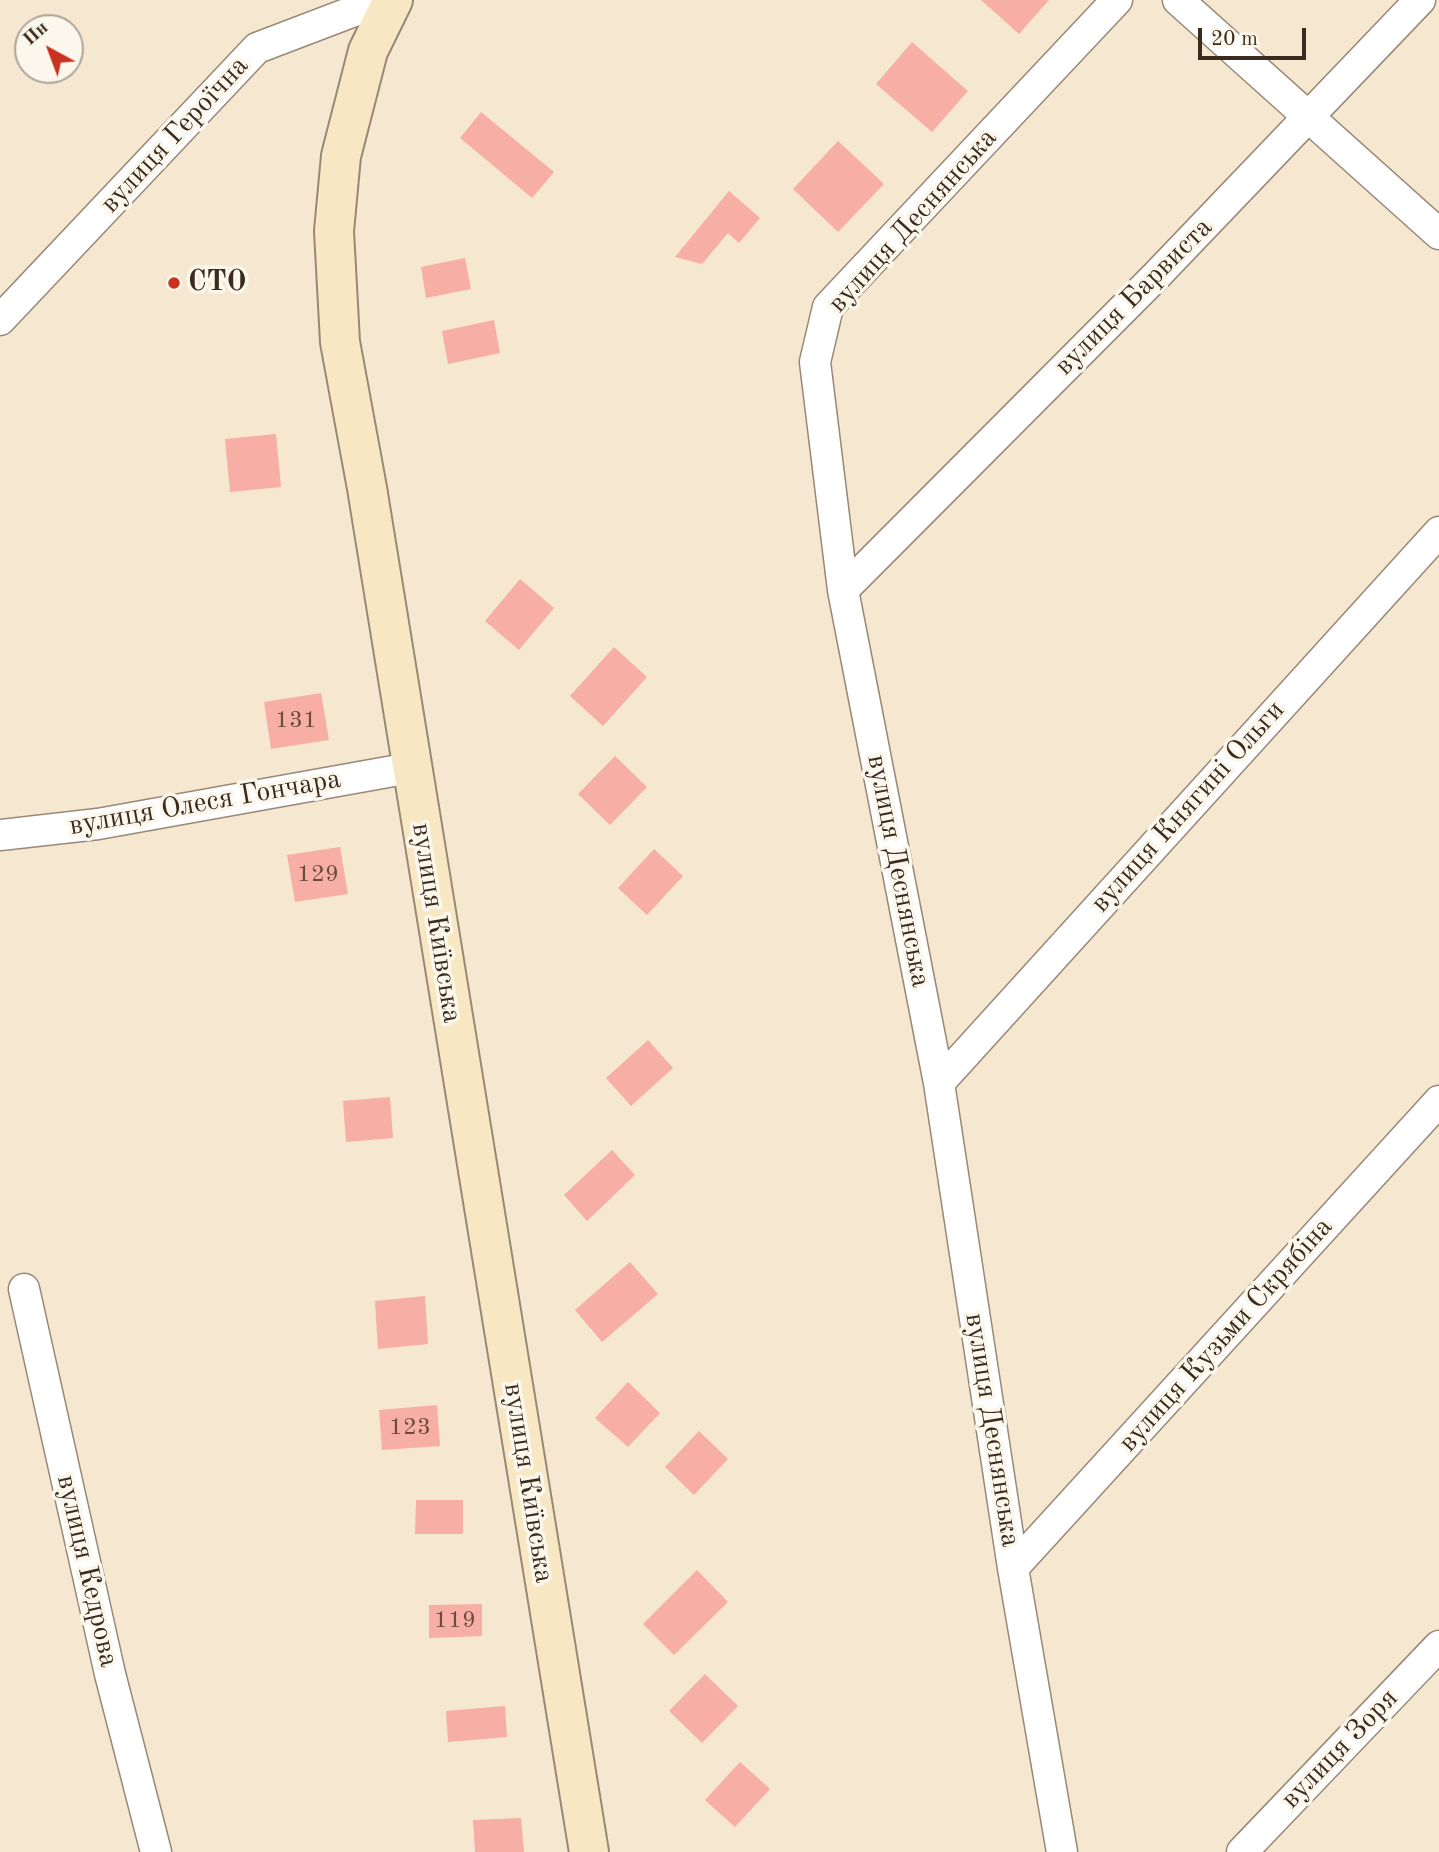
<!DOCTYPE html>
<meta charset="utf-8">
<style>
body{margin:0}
#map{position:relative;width:1439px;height:1852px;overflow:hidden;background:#f6e7d0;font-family:"Old Standard TT",serif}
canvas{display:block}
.north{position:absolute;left:14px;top:14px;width:70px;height:70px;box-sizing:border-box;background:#fbf7ec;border:2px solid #aea59a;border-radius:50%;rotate:319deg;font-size:19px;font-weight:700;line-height:28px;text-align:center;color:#3b2a1e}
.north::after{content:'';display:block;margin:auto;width:24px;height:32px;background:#c8321e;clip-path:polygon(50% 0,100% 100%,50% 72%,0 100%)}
.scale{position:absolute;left:1198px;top:28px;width:108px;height:32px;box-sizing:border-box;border:4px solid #3b2a1e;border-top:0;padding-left:9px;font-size:21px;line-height:24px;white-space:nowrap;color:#3b2a1e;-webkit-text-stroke:5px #fbf7ec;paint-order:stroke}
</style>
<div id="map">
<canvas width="1439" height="1852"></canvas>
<div class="north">Пн</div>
<div class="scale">20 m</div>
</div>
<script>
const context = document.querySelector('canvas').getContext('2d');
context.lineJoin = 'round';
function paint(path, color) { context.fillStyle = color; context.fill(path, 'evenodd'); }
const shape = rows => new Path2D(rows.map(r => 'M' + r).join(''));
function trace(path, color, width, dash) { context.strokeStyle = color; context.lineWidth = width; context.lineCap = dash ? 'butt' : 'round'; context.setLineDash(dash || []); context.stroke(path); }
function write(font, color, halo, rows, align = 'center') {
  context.font = font + ' "Old Standard TT",serif'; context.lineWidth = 7; context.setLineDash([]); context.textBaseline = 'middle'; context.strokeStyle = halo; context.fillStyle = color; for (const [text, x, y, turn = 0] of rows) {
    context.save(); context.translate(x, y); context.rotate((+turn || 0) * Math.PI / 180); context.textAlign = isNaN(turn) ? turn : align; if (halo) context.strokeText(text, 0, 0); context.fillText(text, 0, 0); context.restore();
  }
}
const building = shape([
 [981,0,1049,0,1019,34],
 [912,42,968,91,932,132,876,84],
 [481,112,554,172,532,198,460,138],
 [838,141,884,184,838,232,793,189],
 [729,191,760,218,739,243,728,233,702,264,675,257],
 [465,258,471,289,426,298,421,267],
 [494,320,500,353,448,364,442,331],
 [276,434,281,487,230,492,225,439],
 [520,579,554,608,519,650,485,621],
 [614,647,647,677,603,726,570,696],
 [321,693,329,740,271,749,264,702],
 [615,756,647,787,610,825,578,794],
 [340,847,348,894,295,902,287,855],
 [654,849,683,876,647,915,618,888],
 [648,1040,673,1068,631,1106,606,1078],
 [390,1097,393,1138,346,1142,343,1101],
 [612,1150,635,1175,587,1221,564,1195],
 [630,1262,658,1294,602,1342,575,1310],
 [425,1296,428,1344,378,1349,375,1301],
 [628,1382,660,1413,628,1447,595,1418],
 [437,1405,440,1446,382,1450,379,1410],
 [699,1431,728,1459,694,1495,665,1467],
 [416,1500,463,1500,463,1534,415,1534],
 [697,1570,728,1602,674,1655,643,1624],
 [482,1604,482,1636,429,1638,429,1605],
 [705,1674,738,1706,702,1743,669,1711],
 [505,1706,507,1737,448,1742,446,1711],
 [740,1762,770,1789,735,1827,705,1800],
 [521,1818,524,1852,475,1852,473,1820]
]);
const minor = shape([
 [1178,0,1439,234],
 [0,320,257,48,383,0],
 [843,590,1156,276,1420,0],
 [0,835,98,824,410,768],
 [939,1083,1439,532],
 [24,1289,110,1674,156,1852],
 [1013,1568,1439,1101],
 [1062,1852,1013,1568,939,1083,843,590,815,362,828,307,1117,0],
 [1242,1852,1439,1646]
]);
const secondary = shape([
 [393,0,368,51,341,156,334,231,340,342,367,488,589,1852]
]);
const markers = [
 [174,283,7,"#c8321e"]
];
const numberNames = [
 ["131",296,721],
 ["129",318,875],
 ["123",410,1428],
 ["119",455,1621]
];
const streetNames = [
 ["вулиця Героїчна",175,135,-47],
 ["вулиця Деснянська",913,221,-48],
 ["вулиця Барвиста",1134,297,-45],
 ["вулиця Олеся Гончара",205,803,-10],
 ["вулиця Княгині Ольги",1188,807,-48],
 ["вулиця Деснянська",898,871,79],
 ["вулиця Київська",436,923,81],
 ["вулиця Кузьми Скрябіна",1226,1335,-48],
 ["вулиця Деснянська",992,1430,81],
 ["вулиця Київська",528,1483,81],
 ["вулиця Кедрова",87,1571,77],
 ["вулиця Зоря",1340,1749,-46]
];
const poiNames = [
 ["СТО",188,283]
];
paint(building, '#f7aea4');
trace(minor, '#988877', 33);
trace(secondary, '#988877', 42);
trace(minor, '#fff', 30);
trace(secondary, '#f7e8c3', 38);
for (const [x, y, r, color] of markers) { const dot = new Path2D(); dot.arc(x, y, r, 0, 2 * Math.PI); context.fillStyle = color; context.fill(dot); trace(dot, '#fbf7ec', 2.5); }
write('24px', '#6a4b40', null, numberNames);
write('28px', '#3b2a1e', '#fbf7ec', streetNames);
write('bold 28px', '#3b2a1e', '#fbf7ec', poiNames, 'left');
</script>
